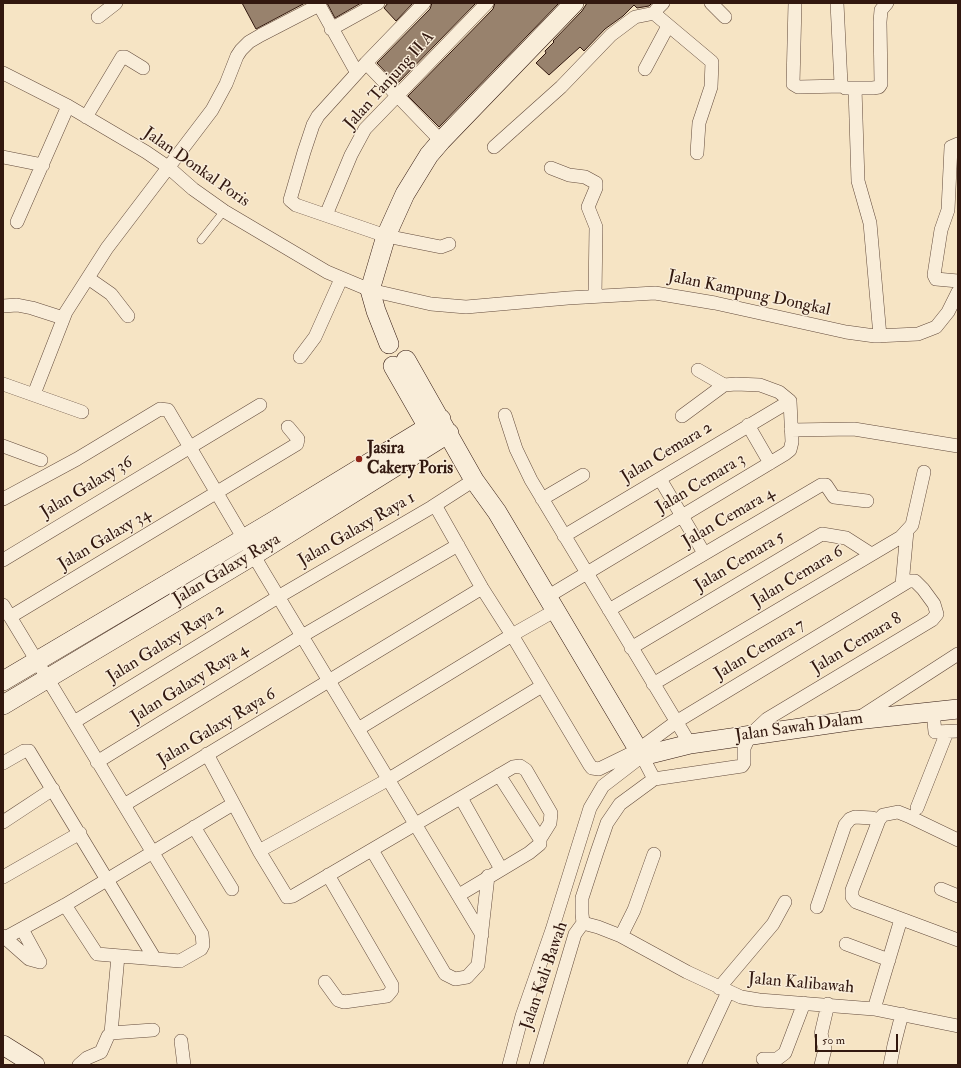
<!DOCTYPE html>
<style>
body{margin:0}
#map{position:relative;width:961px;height:1068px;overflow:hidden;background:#f6e4c4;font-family:"IM FELL Double Pica",serif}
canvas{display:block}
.frame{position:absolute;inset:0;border:4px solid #32180f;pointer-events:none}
.scale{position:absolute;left:815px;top:1034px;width:83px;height:18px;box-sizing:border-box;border:2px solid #32180f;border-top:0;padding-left:5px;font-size:12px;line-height:14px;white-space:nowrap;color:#32180f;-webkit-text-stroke:3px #f9edd9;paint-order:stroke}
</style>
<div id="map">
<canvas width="961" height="1068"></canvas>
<div class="frame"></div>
<div class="scale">50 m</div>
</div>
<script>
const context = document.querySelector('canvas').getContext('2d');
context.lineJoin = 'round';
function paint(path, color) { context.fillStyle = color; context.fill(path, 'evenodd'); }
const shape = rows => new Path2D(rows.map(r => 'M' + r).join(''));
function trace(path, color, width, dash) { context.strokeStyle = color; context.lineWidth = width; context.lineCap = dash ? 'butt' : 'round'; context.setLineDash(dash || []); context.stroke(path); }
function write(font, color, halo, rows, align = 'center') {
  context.font = font + ' "IM FELL Double Pica",serif'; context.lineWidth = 3; context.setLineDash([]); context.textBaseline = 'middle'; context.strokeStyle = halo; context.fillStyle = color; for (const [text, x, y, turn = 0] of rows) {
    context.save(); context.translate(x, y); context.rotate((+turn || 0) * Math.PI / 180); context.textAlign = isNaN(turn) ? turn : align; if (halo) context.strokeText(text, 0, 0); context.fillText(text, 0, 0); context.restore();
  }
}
const building = shape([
 [242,3,305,3,256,29,242,3],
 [327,3,361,3,335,18,327,3],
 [388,3,413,3,396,21,384,8,388,3],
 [432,3,476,3,397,84,377,63,430,9,432,3],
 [495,3,559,3,439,127,408,96,493,9,495,3],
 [587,3,652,3,649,6,637,8,634,5,623,16,605,29,584,51,580,47,549,75,536,63,546,53,545,51,554,42,553,41,582,11,587,3]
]);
const lane = shape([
 [201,240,224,211]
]);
const street = shape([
 [318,3,357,73],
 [424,3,366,63,318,116,313,125,304,152,290,200,296,205,386,236,441,247,449,244],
 [663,3,656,10,656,15,712,62,711,87,699,123,697,153],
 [711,3,725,17],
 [795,3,793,84,798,87,843,86],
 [837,3,841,84,845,88,873,88,879,87,881,84,880,22,881,10,887,3],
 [98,17,116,3],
 [331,29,378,3],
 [366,63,441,141],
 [645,69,668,26],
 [3,73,68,106,146,152,168,167,193,189,224,211,327,272,370,290,431,304,466,307,568,298,655,293,715,303,846,332,875,336,918,334,936,327,948,312,958,292],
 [855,88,858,181,870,223,880,336],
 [86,117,122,57,125,57,143,68],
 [958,144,951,147,948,210,941,230,934,275,936,279,958,281],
 [494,147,561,87,611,35,635,17,655,13],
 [3,157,43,165],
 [551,168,569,175,585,177,596,183,596,188,588,207,596,227,595,296],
 [326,215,351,155,365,129,487,3],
 [17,222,68,106],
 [88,278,111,294,128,316],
 [3,306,17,305,32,308,63,318],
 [300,357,315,337,341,279],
 [698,370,724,385,736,384,760,385,779,392,790,401],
 [3,384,82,412],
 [34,394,66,312,107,248,212,110,226,84,237,56,241,50,249,42,261,35,319,5],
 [505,415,516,449,531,480,690,744],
 [682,416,724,385],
 [748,425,770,463],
 [791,430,854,429,958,446],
 [3,446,41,460],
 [660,479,704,553],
 [3,499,77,459,160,409,168,410,264,573,482,935],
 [542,499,583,475],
 [435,505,482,588,512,635,589,764,592,768,599,769,638,750,676,722,909,581,915,581,923,589,934,604,937,614,932,620,767,719,750,735,744,748,744,763,742,766,654,779,620,804,607,823,597,852,582,898,582,914,583,923,575,934,536,1065],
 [564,536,790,401],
 [3,560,260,405],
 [902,585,907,531],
 [547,597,785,454,790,450,792,442,790,401],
 [3,605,202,934,203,945,201,949,180,961,97,954,65,905],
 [609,610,821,485,826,485,834,497,867,501],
 [10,617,297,444,298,439,288,427],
 [631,648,822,534,846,538,871,554],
 [653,684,901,537,912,525,924,472],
 [933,712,935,732,958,731],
 [859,718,958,654],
 [74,722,278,597,432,507,474,480],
 [358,729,512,635,556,610],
 [207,754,259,851,287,897,293,896,513,767,520,766,526,770,551,813,550,823,540,839],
 [97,762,302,636,458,545],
 [3,763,24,751,29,751,155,959],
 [461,798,501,869],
 [124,805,482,588],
 [917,808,947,732],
 [3,822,53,789],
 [194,827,232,889],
 [958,840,908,816,898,812,883,815,879,820,852,890,852,897,856,902,958,940],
 [372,850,445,974,455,979,467,977,478,965,488,876],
 [259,851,389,779,542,686],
 [3,877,80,833],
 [941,889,958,896],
 [459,895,529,853,540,844,540,839,499,775],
 [817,907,845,825,850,819,855,817,872,818,879,820],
 [583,923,598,927,621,936,687,972,741,997,759,1000,874,1009,958,1026],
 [22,929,40,962],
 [3,936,29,959,40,962],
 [621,936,634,910,654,854],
 [5,938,65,905,233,804],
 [846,944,889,960],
 [325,982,338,1000,344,1002,387,996,392,990,392,985,328,875],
 [719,988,773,924,785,902],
 [874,1009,901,919],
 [111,1033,118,956],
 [181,1041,184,1065],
 [763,1059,777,1059,785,1053,804,1003],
 [79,1065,87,1058,101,1052,108,1036,111,1033,153,1030],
 [509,1065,522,1016,552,930,590,808,603,786,642,756,654,779],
 [694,1065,728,992],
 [821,1065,825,1049,821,1034,828,1004],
 [890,1065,894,1045,902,1014]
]);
const secondary = shape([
 [389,344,376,311,370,290,386,236,405,194,429,155,441,141,574,3],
 [406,360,474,480,497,512,642,756,690,744,856,720,958,709],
 [393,366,433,436],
 [3,681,272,522,441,419],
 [3,705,254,555,449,433],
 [3,1045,35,1065]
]);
const markers = [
 [359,459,4,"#8f2418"]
];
const streetNames = [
 ["Jalan Tanjung II A",390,81,-48],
 ["Jalan Donkal Poris",196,168,35],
 ["Jalan Kampung Dongkal",749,294,12],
 ["Jalan Cemara 2",667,453,-31],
 ["Jalan Cemara 3",701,484,-31],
 ["Jalan Galaxy 36",87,488,-31],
 ["Jalan Cemara 4",729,518,-30],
 ["Jalan Galaxy Raya 1",357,530,-30],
 ["Jalan Galaxy 34",105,540,-31],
 ["Jalan Cemara 5",740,562,-31],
 ["Jalan Galaxy Raya",227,570,-31],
 ["Jalan Cemara 6",798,577,-31],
 ["Jalan Galaxy Raya 2",166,644,-32],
 ["Jalan Cemara 8",857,644,-31],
 ["Jalan Cemara 7",760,650,-31],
 ["Jalan Galaxy Raya 4",190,684,-32],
 ["Jalan Galaxy Raya 6",217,728,-31],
 ["Jalan Sawah Dalam",799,728,-8],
 ["Jalan Kali Bawah",545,976,-71],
 ["Jalan Kalibawah",801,984,5]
];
const poiNames = [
 ["Jasira",367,449],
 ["Cakery Poris",367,469]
];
paint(building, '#98826d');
trace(building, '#32180f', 1);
trace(lane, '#634b3c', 8);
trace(street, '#634b3c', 14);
trace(secondary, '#32180f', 20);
trace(lane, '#f9edd9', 7);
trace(street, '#f9edd9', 13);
trace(secondary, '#f9edd9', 19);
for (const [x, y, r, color] of markers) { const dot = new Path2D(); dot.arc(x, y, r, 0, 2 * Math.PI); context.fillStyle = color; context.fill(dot); trace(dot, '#f9edd9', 1.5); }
write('17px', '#32180f', '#f9edd9', streetNames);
write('bold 17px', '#32180f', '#f9edd9', poiNames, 'left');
</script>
